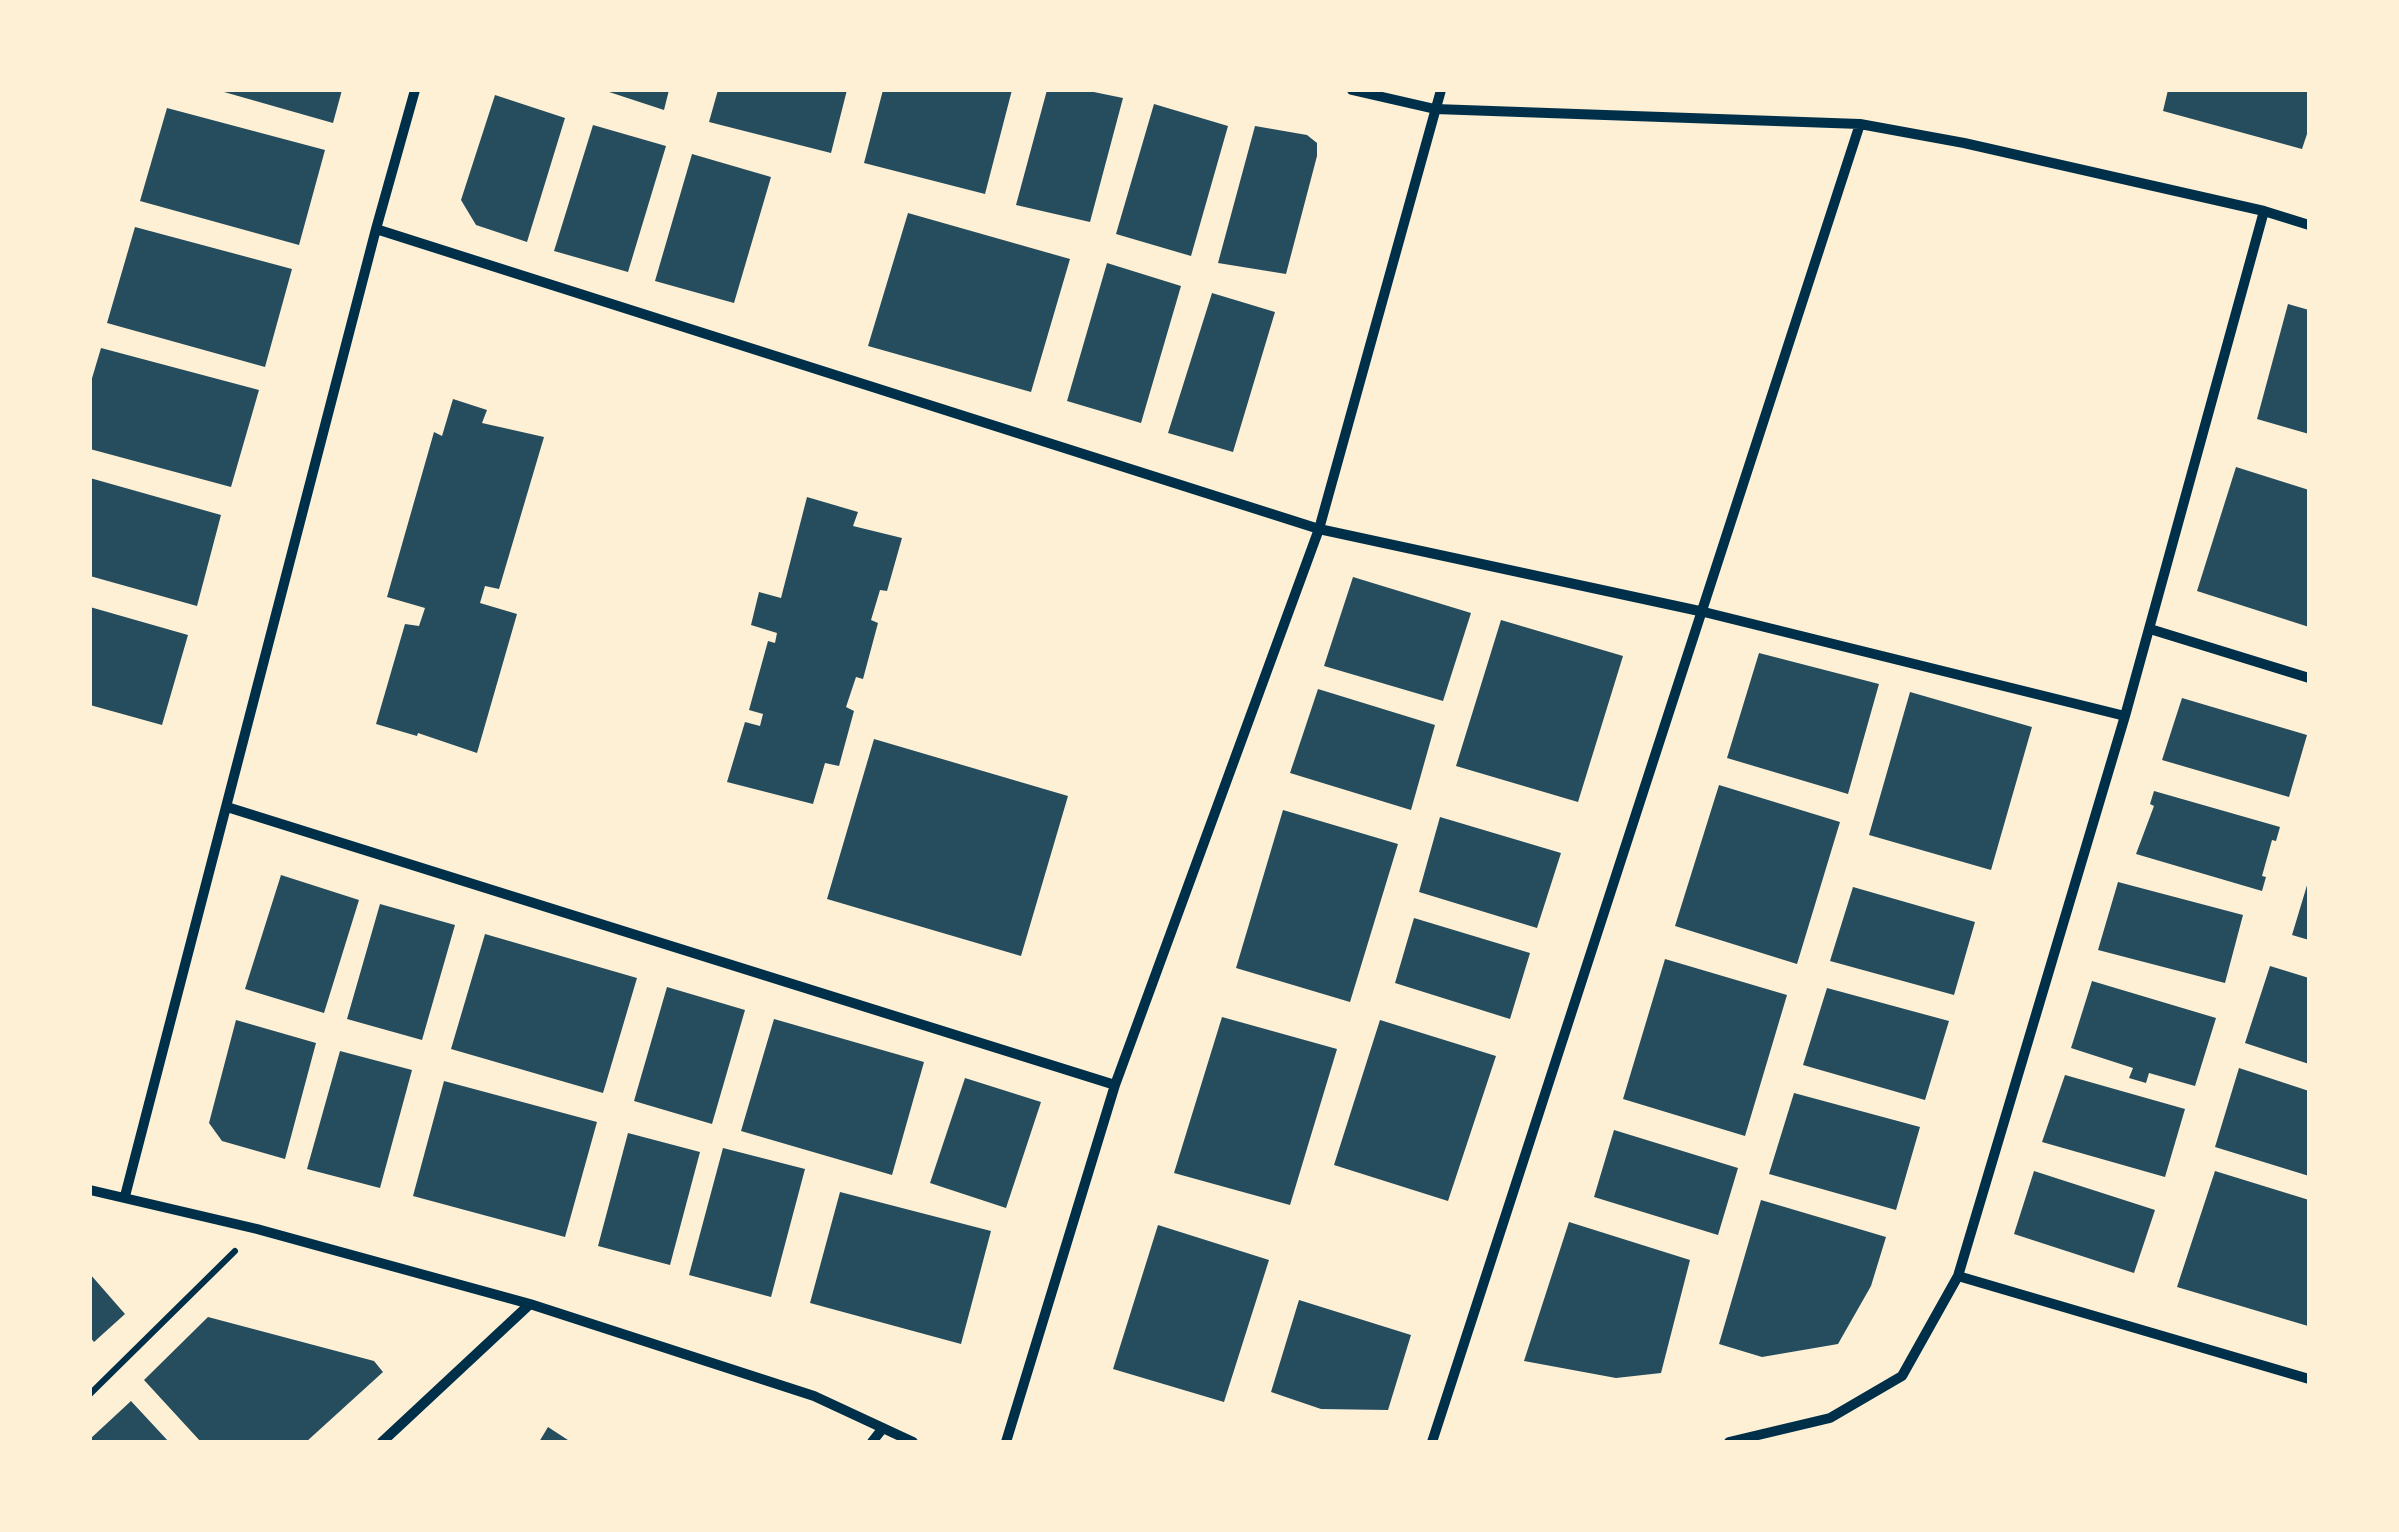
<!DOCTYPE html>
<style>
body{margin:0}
#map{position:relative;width:2399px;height:1532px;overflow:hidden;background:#fdf0d5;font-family:Barlow,sans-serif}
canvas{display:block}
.frame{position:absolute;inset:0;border:92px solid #fdf0d5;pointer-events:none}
</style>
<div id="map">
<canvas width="2399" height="1532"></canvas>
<div class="frame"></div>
</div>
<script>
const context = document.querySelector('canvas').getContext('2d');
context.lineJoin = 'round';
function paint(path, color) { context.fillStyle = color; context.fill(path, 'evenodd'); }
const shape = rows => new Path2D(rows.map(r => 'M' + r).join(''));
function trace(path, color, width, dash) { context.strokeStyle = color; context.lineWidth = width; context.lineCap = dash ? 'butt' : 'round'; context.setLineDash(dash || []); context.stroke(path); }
const building = shape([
 [217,90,342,90,333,123],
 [603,90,669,90,664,110],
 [718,90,847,90,831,153,709,122],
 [883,90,1012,90,985,194,864,163],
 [1047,90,1084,90,1123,98,1090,222,1016,205],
 [2168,90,2309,90,2309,128,2302,149,2163,111],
 [495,95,565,118,527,242,476,225,461,200],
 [1154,104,1228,126,1191,256,1116,234],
 [167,108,325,150,299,245,140,201],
 [593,125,666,146,628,272,554,251],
 [1255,126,1307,135,1317,143,1317,156,1286,274,1218,263],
 [692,154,771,177,734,303,655,281],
 [908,213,1070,259,1031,392,868,346],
 [135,227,292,269,265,367,107,323],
 [1107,263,1181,286,1141,423,1067,401],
 [1212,293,1275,312,1233,452,1168,433],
 [2288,304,2309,310,2309,434,2257,419],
 [101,348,259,390,231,487,90,449,90,385],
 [453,399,487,410,482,423,544,437,499,589,485,586,480,603,517,614,477,753,418,733,417,736,376,724,405,624,419,626,425,608,387,597,434,432,442,436],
 [2236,467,2309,490,2309,627,2197,591],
 [90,478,221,515,197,606,90,576],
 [807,497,858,512,853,526,902,538,887,591,880,590,871,620,878,623,863,679,856,677,846,707,854,711,839,766,825,763,813,804,727,782,745,722,760,726,763,714,749,710,768,641,775,643,777,633,751,625,759,592,781,598],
 [1353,577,1471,613,1443,701,1324,666],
 [90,607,188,635,162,725,90,705],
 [1501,620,1623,656,1578,802,1456,766],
 [1759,653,1879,684,1848,794,1727,758],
 [1318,689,1435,725,1411,810,1290,773],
 [1910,692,2032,727,1991,870,1869,835],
 [2182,698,2307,735,2289,797,2162,760],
 [874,739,1068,796,1021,956,827,899],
 [1719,785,1840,822,1797,964,1675,926],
 [2154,791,2280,827,2276,841,2272,840,2262,876,2266,877,2262,891,2136,854,2154,806,2150,804],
 [1283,810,1398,844,1350,1002,1236,968],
 [1440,817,1561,853,1537,928,1419,892],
 [281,875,359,900,324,1013,245,989],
 [2118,882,2243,915,2225,983,2098,950],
 [2308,882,2309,882,2309,940,2292,935],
 [1853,887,1975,922,1954,995,1830,961],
 [380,904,455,925,422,1040,347,1019],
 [1414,918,1530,953,1510,1019,1395,983],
 [485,934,637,978,603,1093,451,1049],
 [1665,959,1787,995,1745,1136,1623,1099],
 [2270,966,2309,978,2309,1064,2245,1043],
 [2092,981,2216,1018,2195,1086,2149,1073,2146,1083,2129,1078,2133,1068,2071,1048],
 [667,987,745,1010,712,1124,634,1101],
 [1827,988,1949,1021,1925,1100,1803,1065],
 [1222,1017,1337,1049,1290,1205,1174,1173],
 [774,1019,924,1062,892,1175,741,1131],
 [236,1020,316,1043,285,1159,222,1141,209,1123],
 [1380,1020,1496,1056,1448,1201,1334,1165],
 [340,1051,412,1070,380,1188,307,1169],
 [2239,1068,2309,1091,2309,1176,2215,1147],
 [2065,1075,2185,1109,2165,1177,2042,1142],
 [965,1078,1041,1102,1006,1208,930,1183],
 [444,1081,597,1122,565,1237,413,1196],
 [1794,1093,1920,1127,1896,1210,1769,1174],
 [1614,1130,1738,1168,1718,1235,1594,1197],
 [628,1133,700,1152,670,1265,598,1246],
 [723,1148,805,1169,771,1297,689,1275],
 [2034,1171,2155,1210,2134,1273,2014,1234],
 [2215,1171,2309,1200,2308,1326,2177,1287],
 [840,1192,991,1231,961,1344,810,1303],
 [1761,1200,1886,1237,1871,1286,1838,1344,1762,1357,1719,1344],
 [1569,1222,1690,1260,1661,1373,1616,1378,1524,1361],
 [1158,1225,1269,1260,1224,1402,1113,1369],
 [90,1274,125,1314,94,1342,90,1337],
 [1299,1300,1411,1335,1388,1410,1321,1409,1271,1392],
 [208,1317,374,1361,383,1372,306,1442,201,1442,144,1380],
 [131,1401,169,1442,90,1442,90,1439],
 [548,1427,571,1442,539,1442]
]);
const path = shape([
 [90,1394,235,1251]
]);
const minor = shape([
 [1352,90,1435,109,1860,124,1964,143,2264,211,2309,225],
 [376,229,1319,529,1704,612,2125,716],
 [2150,629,2309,678],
 [227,807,1115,1085],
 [90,1190,257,1229,530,1304,814,1396,913,1442],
 [125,1196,376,229,415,90],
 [1958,1276,2309,1379],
 [382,1442,530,1304],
 [872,1442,883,1428],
 [1006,1442,1115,1085,1319,529,1441,90],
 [1432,1442,1860,124],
 [1729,1442,1830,1418,1902,1376,1958,1276,2125,716,2264,211]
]);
paint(building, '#264d5e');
trace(path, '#003049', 6);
trace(minor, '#003049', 10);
</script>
